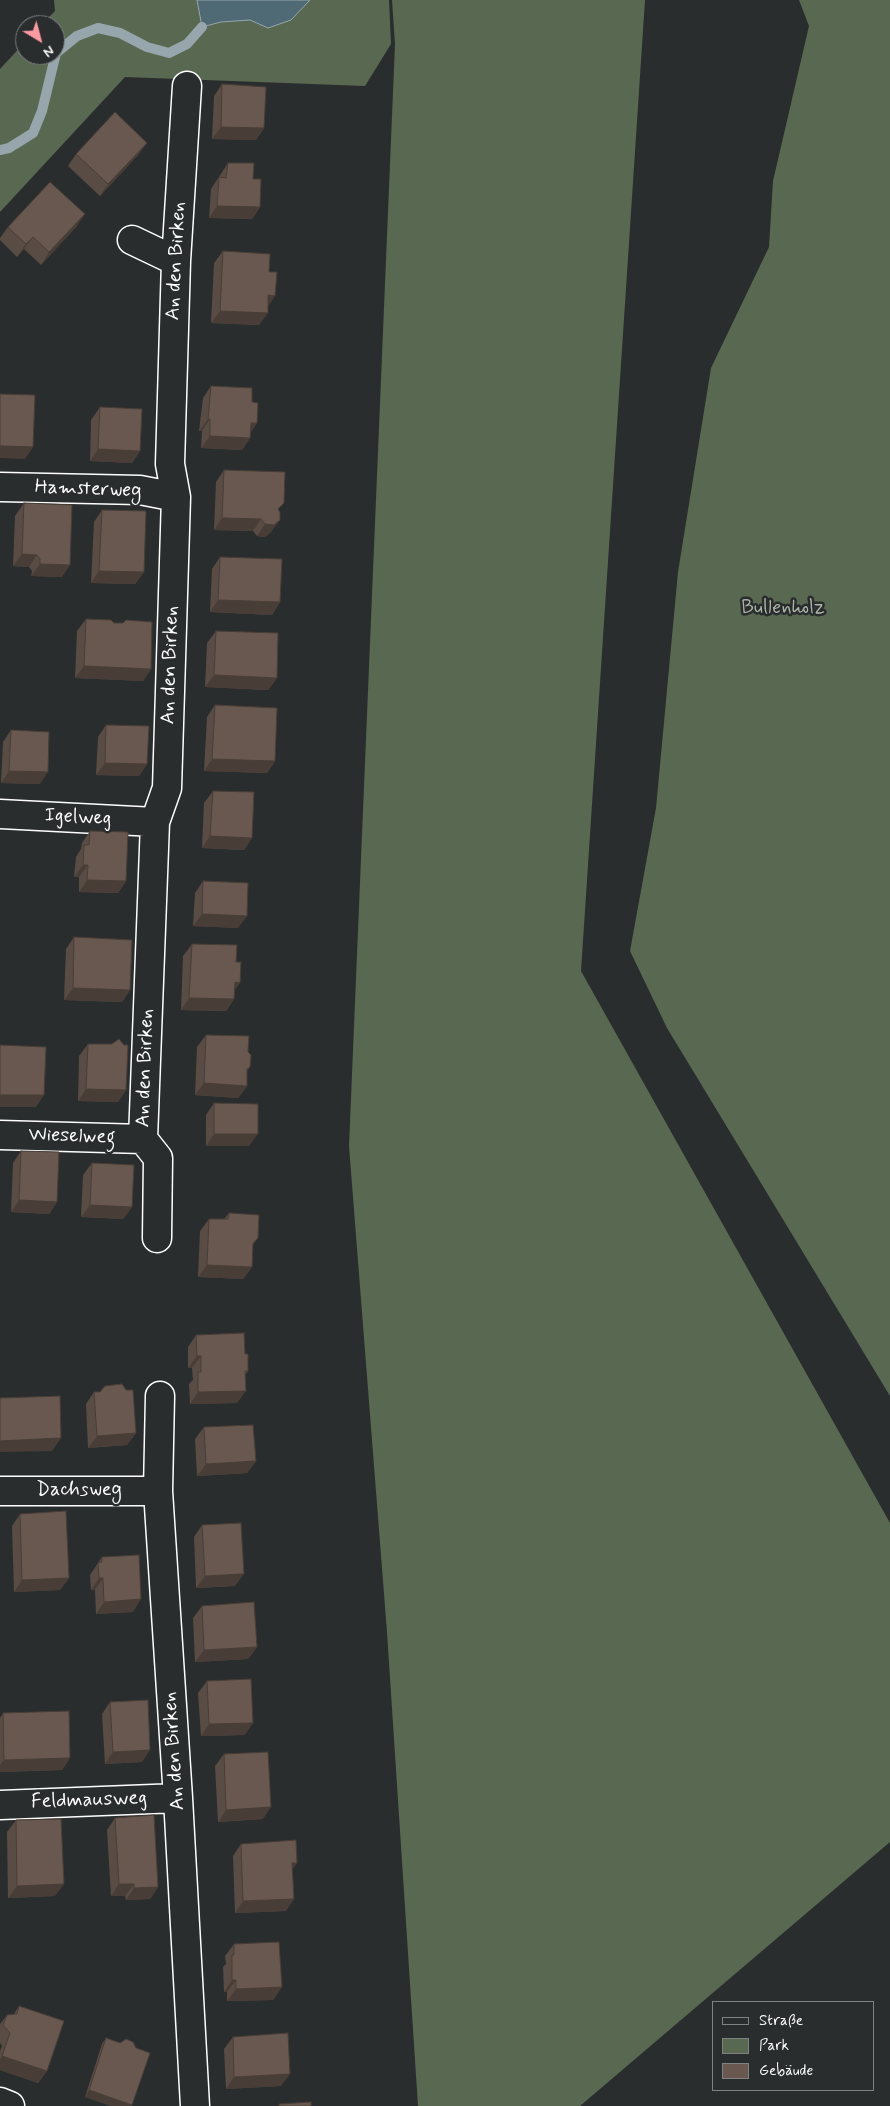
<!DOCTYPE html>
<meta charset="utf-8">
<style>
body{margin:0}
#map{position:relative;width:890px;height:2106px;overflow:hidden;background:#2a2d2e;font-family:Mynerve,sans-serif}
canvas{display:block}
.legend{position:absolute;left:712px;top:2001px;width:162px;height:90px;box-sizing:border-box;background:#2a2d2e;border:1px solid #7f8182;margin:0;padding:6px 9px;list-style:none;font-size:15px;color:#fff}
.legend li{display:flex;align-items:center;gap:10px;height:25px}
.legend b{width:25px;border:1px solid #7f8182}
.north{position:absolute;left:15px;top:15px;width:50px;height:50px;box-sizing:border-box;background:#2a2d2e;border:1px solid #7f8182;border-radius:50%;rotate:143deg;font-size:14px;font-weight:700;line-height:20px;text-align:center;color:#fff}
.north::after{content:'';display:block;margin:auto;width:18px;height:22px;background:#ff9aa2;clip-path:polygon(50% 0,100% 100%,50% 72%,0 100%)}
</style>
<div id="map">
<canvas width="890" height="2106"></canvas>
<ul class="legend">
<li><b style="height:6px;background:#2a2d2e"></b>Straße</li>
<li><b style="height:14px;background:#596851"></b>Park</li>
<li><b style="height:14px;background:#68584f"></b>Gebäude</li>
</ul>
<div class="north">N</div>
</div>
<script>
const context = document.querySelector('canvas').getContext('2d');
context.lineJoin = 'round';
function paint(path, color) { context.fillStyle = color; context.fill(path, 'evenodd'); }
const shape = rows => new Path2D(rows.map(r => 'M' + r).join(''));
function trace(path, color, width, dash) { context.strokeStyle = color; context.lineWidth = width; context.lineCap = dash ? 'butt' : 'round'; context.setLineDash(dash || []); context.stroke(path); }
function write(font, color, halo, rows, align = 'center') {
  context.font = font + ' Mynerve,sans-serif'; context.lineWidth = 5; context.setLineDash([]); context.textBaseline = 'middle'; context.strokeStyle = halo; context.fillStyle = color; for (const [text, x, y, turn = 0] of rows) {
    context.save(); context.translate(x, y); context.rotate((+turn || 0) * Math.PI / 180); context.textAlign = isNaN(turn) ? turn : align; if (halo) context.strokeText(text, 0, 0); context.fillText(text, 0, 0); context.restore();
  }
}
const green = shape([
 [54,0,389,0,391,44,365,86,125,77,0,212,0,69,25,42,25,55,55,55,55,25,41,25,55,11],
 [392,0,645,0,581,971,890,1523,890,1842,580,2106,418,2106,387,1632,349,1146,395,44],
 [799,0,890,0,890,1396,667,1028,630,951,656,808,678,572,711,368,769,247,773,181,809,26]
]);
const water = shape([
 [197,0,310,0,291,20,268,28,250,20,221,22,202,27,197,0]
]);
const stream = shape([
 [0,150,9,148,33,133,42,111,56,53,77,36,98,28,120,33,147,47,169,53,187,44,202,27]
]);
const minor = shape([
 [132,240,176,261],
 [0,487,140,490,176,497],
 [0,814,155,822],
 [0,1135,143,1139],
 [157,1238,158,1158,143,1139,155,822,167,788,176,497,170,464,176,261,187,86],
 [160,1396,158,1491,178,1798,195,2106],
 [0,1491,158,1491],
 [0,1805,178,1798],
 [0,2102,10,2106]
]);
const wall = shape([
 [222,84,264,128,256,140,212,139,214,96],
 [147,143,138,155,100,196,68,166,76,154],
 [228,163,253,179,260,207,252,219,209,218,211,189],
 [77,226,41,265,24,249,17,257,0,240,0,238,8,227],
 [223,251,268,306,259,325,211,323,214,263],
 [211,386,252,402,257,423,250,433,250,438,242,450,201,448,202,431,199,431,203,398],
 [100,407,140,451,132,463,90,461,91,420],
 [224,470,279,511,271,532,265,537,257,536,253,531,214,530,216,482],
 [24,503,62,577,31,576,32,571,29,567,13,566,15,516],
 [102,510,144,572,135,584,91,583,94,522],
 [220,557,280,602,272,615,210,612,212,569],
 [86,619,151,669,143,681,75,678,77,631],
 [216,631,277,678,268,690,205,687,207,643],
 [215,705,275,761,267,773,204,771,207,717],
 [106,725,147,764,139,776,96,775,98,737],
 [11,730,40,784,1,783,3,742],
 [213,791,252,838,244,850,202,848,204,803],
 [90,831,126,881,118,893,79,892,79,877,74,877,76,857,81,849,82,843],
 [203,881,238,928,193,926,195,893],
 [74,937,130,990,122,1002,64,1000,66,949],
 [192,944,235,989,234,999,226,1011,181,1010,183,956],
 [206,1035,248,1052,250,1067,247,1071,247,1086,238,1098,195,1095,197,1047],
 [88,1044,126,1090,118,1102,78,1101,79,1056],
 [214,1103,249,1146,206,1146,206,1115],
 [21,1151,57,1202,49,1214,11,1212,13,1163],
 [92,1163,132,1207,123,1219,81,1217,83,1175],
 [229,1213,258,1238,253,1245,252,1267,243,1279,198,1277,200,1231,209,1219,224,1219],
 [196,1335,245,1354,248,1371,245,1375,237,1403,190,1404,189,1384,193,1380,192,1368,188,1368,188,1347],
 [94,1392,136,1433,127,1445,88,1448,86,1404],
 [204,1427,256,1461,247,1473,197,1476,195,1439],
 [20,1514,69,1578,60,1590,14,1592,12,1526],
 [202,1525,235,1586,196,1588,194,1537],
 [102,1557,133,1612,96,1614,95,1590,91,1590,90,1575],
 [202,1606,257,1647,248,1659,195,1662,193,1618],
 [207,1681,245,1735,201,1736,198,1693],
 [110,1702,142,1762,105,1764,102,1714],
 [3,1713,70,1758,62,1770,0,1772,0,1718],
 [224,1754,263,1819,218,1822,215,1766],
 [115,1818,158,1887,150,1899,126,1900,125,1896,111,1896,107,1830],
 [16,1820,55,1896,8,1898,7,1832],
 [241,1844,297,1863,292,1869,286,1911,235,1913,233,1856],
 [234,1944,282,1987,273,2000,227,2001,227,1992,224,1992,223,1967,226,1964,225,1956],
 [19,2006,47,2071,38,2083,0,2070,0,2051,2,2046,0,2043,0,2024,7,2015,14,2014],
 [233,2037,281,2086,226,2089,224,2049],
 [106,2038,150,2053,131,2106,111,2106,85,2097,102,2044]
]);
const shadedWall = shape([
 [221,127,264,128,256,140,212,139],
 [147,143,138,155,100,196,108,184],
 [217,206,260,207,252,219,209,218],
 [85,214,77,226,41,265,49,252],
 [33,237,24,249,17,257,26,244],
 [268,295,275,296,267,308],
 [220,311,268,313,259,325,211,323],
 [208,419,210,419,202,431,199,431],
 [251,423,257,423,249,435],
 [210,436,250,438,242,450,201,448],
 [0,446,33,447,25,459,0,458],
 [98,449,140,451,132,463,90,461],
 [222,518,261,519,253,531,214,530],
 [280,520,271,532,265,537,257,536,265,524],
 [22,554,37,555,29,567,13,566],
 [40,564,70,565,62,577,31,576],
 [99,571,144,572,135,584,91,583],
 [218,600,280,602,272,615,210,612],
 [84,666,151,669,143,681,75,678],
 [214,675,277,678,268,690,205,687],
 [212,759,275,761,267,773,204,771],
 [105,763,147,764,139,776,96,775],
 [9,771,48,772,40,784,1,783],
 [210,836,252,838,244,850,202,848],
 [83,865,88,865,79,877,74,877],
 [87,880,126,881,118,893,79,892],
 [202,914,247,916,238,928,193,926],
 [235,982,240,983,231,995],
 [73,988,130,990,122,1002,64,1000],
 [189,998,234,999,226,1011,181,1010],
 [204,1083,247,1086,238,1098,195,1095],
 [86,1089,126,1090,118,1102,78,1101],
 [0,1095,44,1095,36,1107,0,1107],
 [214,1134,258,1134,249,1146,206,1146],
 [19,1200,57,1202,49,1214,11,1212],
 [90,1205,132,1207,123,1219,81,1217],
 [207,1265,252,1267,243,1279,198,1277],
 [197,1356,201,1356,192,1368,188,1368],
 [246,1391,237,1403,190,1404,198,1392],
 [136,1433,127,1445,88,1448,97,1436],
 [61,1438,52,1451,0,1452,0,1441],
 [256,1461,247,1473,197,1476,206,1464],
 [244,1574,235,1586,196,1588,205,1576],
 [69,1578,60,1590,14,1592,22,1580],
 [99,1578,103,1578,95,1590,91,1590],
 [141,1599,133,1612,96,1614,104,1602],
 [257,1647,248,1659,195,1662,204,1650],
 [253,1723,245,1735,201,1736,209,1724],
 [150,1750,142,1762,105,1764,113,1752],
 [70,1758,62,1770,0,1772,0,1765,4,1760],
 [271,1807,263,1819,218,1822,226,1810],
 [292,1863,297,1863,288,1875],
 [64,1884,55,1896,8,1898,17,1886],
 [119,1884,134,1884,125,1896,111,1896],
 [158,1887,150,1899,126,1900,134,1888],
 [294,1899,286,1911,235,1913,243,1901],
 [232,1980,236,1980,227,1992,224,1992],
 [282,1987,273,2000,227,2001,236,1989],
 [2,2056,47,2071,38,2083,0,2070,0,2060],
 [290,2074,281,2086,226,2089,234,2077],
 [89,2090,132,2105,131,2106,111,2106,85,2097]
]);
const building = shape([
 [222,84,266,87,264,128,221,127,222,84],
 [115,112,147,143,108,184,76,154,115,112],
 [228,163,254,163,253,179,261,179,260,207,217,206,219,177,226,178,228,163],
 [50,182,85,214,49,252,33,237,26,244,8,227,50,182],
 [223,251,270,254,269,272,277,272,275,296,268,295,268,313,220,311,223,251],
 [211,386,252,388,252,402,258,403,257,423,251,423,250,438,210,436,210,419,208,419,211,386],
 [0,394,35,395,33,447,0,446,0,394],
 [100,407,142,409,140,451,98,449,100,407],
 [224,470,285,472,284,503,278,509,280,512,280,520,274,525,265,524,261,519,222,518,224,470],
 [24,503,72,505,70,565,40,564,40,559,37,555,22,554,24,503],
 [102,510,146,511,144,572,99,571,102,510],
 [220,557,282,559,280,602,218,600,220,557],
 [86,619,111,620,114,623,123,623,126,620,152,622,151,669,84,666,86,619],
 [216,631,278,633,277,678,214,675,216,631],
 [215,705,277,708,275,761,212,759,215,705],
 [106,725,149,726,147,764,105,763,106,725],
 [11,730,49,732,48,772,9,771,11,730],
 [213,791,254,792,252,838,210,836,213,791],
 [90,831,128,832,126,881,87,880,88,865,83,865,84,845,89,845,90,831],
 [203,881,248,883,247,916,202,914,203,881],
 [74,937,132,940,130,990,73,988,74,937],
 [192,944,237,945,236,962,241,962,240,983,235,982,234,999,189,998,192,944],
 [206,1035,249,1036,248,1052,251,1055,250,1067,247,1069,247,1086,204,1083,206,1035],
 [119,1039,124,1045,128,1045,126,1090,86,1089,88,1044,112,1044,119,1039],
 [0,1045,46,1047,44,1095,0,1095,0,1045],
 [214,1103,258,1104,258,1134,214,1134,214,1103],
 [21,1151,59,1152,57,1202,19,1200,21,1151],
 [92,1163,134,1165,132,1207,90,1205,92,1163],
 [229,1213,259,1215,258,1238,253,1243,252,1267,207,1265,209,1219,228,1219,229,1213],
 [244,1333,245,1354,248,1354,248,1371,245,1371,246,1391,198,1392,198,1372,201,1372,201,1356,197,1356,196,1335,244,1333],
 [122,1384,126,1390,133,1390,136,1433,97,1436,94,1392,100,1392,105,1386,122,1384],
 [60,1396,61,1438,0,1441,0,1398,60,1396],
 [253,1425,256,1461,206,1464,204,1427,253,1425],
 [66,1511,69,1578,22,1580,20,1514,66,1511],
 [241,1523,244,1574,205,1576,202,1525,241,1523],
 [139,1555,141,1599,104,1602,103,1578,99,1578,98,1563,102,1562,102,1557,139,1555],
 [254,1602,257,1647,204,1650,202,1606,254,1602],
 [251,1679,253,1723,209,1724,207,1681,251,1679],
 [148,1700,150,1750,113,1752,110,1702,148,1700],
 [69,1711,70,1758,4,1760,3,1713,69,1711],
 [268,1752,271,1807,226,1810,224,1754,268,1752],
 [154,1815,158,1887,134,1888,134,1884,119,1884,115,1818,154,1815],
 [61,1819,64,1884,17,1886,16,1820,61,1819],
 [296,1840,297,1863,292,1863,294,1899,243,1901,241,1844,296,1840],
 [279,1942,282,1987,236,1989,236,1980,232,1980,232,1955,234,1955,234,1944,279,1942],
 [19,2006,64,2021,47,2071,2,2056,10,2033,3,2025,7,2015,17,2014,19,2006],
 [288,2033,290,2074,234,2077,233,2037,288,2033],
 [106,2038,120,2043,126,2039,133,2042,136,2048,150,2053,132,2105,89,2090,106,2038],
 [311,2102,311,2106,279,2106,279,2104,311,2102]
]);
const streetNames = [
 ["An den Birken",177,261,-87],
 ["Hamsterweg",88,490,2],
 ["An den Birken",171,665,-88],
 ["Igelweg",78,818,3],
 ["An den Birken",146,1068,-88],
 ["Wieselweg",72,1137,2],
 ["Dachsweg",79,1491],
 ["An den Birken",175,1751,-94],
 ["Feldmausweg",89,1801,-2]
];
const parkNames = [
 ["Bullenholz",783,609]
];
paint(green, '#596851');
paint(water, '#506a75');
trace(water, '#96a6ac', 1);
trace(stream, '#96a6ac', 10);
trace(minor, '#fff', 31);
trace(minor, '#2a2d2e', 28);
paint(wall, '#594c44');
paint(shadedWall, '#493e37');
paint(building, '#68584f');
trace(building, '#493e37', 1);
write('20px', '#fff', '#2a2d2e', streetNames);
write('20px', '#acb4a8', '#2a2d2e', parkNames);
</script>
